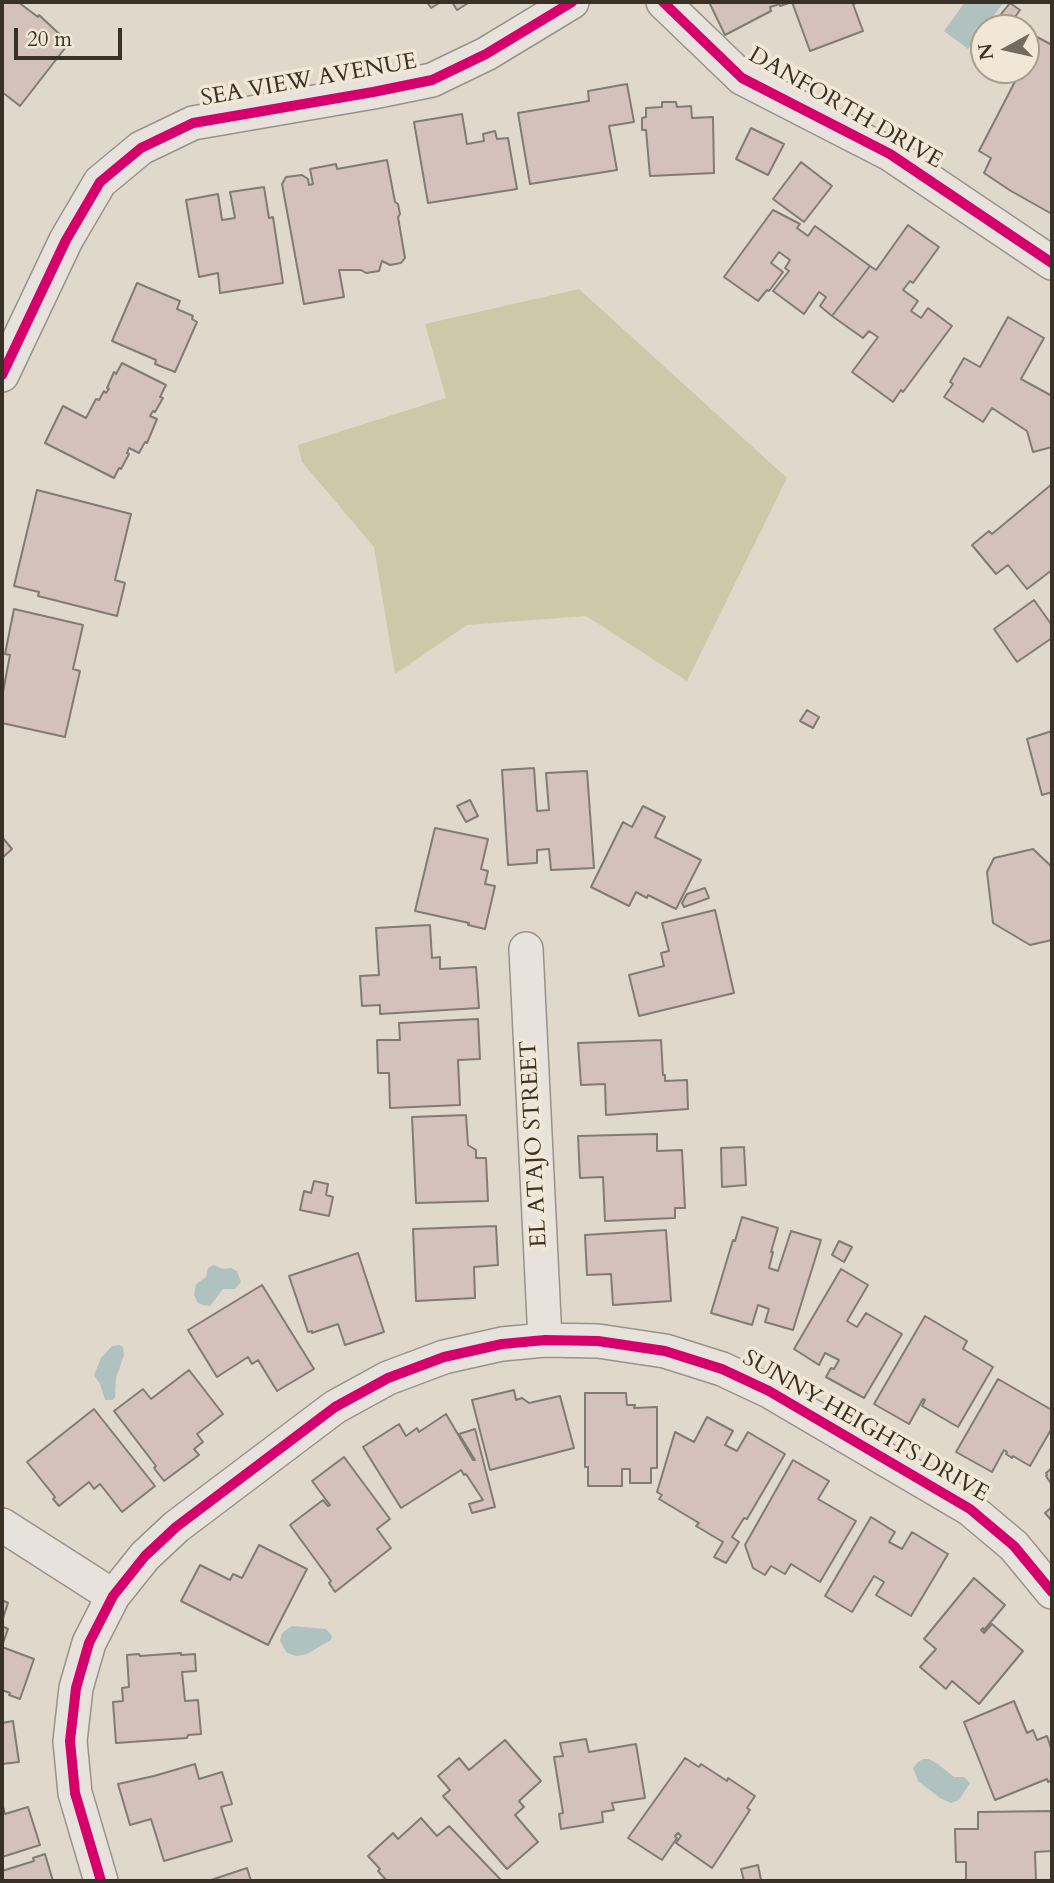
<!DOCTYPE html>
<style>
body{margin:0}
#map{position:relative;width:1054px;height:1883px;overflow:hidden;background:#e0d8ca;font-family:Cardo,serif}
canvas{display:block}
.frame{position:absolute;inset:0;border:4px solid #393026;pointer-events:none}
.north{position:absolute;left:970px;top:14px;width:70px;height:70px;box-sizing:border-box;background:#f1e7d6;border:2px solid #a79e90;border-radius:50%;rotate:262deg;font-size:19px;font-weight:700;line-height:28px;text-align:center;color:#393026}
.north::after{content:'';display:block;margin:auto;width:24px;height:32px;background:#736b5f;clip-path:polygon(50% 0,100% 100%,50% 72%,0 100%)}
.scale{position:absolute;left:14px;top:28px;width:108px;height:32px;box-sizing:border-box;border:4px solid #393026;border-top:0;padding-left:9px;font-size:21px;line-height:24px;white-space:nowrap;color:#393026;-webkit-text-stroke:5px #f1e7d6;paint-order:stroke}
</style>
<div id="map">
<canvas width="1054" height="1883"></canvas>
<div class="frame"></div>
<div class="north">N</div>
<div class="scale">20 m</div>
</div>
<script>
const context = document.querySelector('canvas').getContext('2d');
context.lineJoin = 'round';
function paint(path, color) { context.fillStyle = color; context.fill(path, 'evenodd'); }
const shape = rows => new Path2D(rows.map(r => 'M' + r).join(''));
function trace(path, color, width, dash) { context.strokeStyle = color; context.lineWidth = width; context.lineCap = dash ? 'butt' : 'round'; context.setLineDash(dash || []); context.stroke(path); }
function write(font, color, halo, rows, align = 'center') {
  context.font = font + ' Cardo,serif'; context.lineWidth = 7; context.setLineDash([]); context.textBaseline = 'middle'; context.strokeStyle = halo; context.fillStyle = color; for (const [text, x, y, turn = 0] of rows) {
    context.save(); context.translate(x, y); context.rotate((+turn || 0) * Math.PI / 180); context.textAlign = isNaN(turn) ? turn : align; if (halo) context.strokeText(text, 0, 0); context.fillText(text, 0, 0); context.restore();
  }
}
const green = shape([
 [579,289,787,478,687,681,586,616,467,625,395,674,374,547,302,462,298,445,446,398,425,324]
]);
const water = shape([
 [965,2,1004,2,968,49,944,31],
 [214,1265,222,1269,231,1268,237,1271,241,1282,235,1289,223,1289,210,1306,203,1305,198,1303,194,1295,196,1284,206,1277,208,1268],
 [119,1345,123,1347,124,1355,116,1378,115,1397,113,1400,105,1400,100,1384,94,1375,101,1358,112,1346],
 [292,1626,326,1629,332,1636,331,1640,307,1654,296,1656,287,1653,280,1641,282,1633],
 [923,1759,929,1759,938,1764,954,1777,964,1777,970,1783,959,1800,951,1803,940,1798,918,1781,913,1768,918,1762]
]);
const building = shape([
 [2,2,18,2,38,17,39,15,69,43,20,106,2,92,2,2],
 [427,2,441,2,431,8,427,2],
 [452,2,470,2,457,10,452,2],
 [709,2,776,2,777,5,770,7,771,11,725,35,709,2],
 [778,2,859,2,853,4,863,31,810,51,792,2,780,6,778,2],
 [1010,3,1020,10,1007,28,990,28,1010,3],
 [1037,37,1052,45,1052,214,1011,191,984,173,991,158,979,151,1021,70,1026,70,1026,59,1037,37],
 [627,84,634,122,609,126,617,170,530,184,518,113,589,101,588,91,627,84],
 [662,102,676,102,677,107,691,106,692,118,713,117,714,173,650,176,646,130,642,130,642,118,646,117,646,108,662,107,662,102],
 [462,114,467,144,484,141,483,134,495,131,497,139,508,138,517,189,428,203,414,122,462,114],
 [751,128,784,144,768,175,736,159,751,128],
 [387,160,395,202,398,204,400,214,398,217,405,258,401,263,390,265,382,261,379,271,366,273,361,270,339,270,344,297,304,304,282,184,286,177,302,175,308,179,309,185,313,184,310,169,336,164,337,169,387,160],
 [801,162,832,186,804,222,773,199,801,162],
 [264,187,269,218,273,217,283,283,220,293,218,273,199,277,186,200,218,194,222,220,235,218,230,192,264,187],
 [773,210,800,224,797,228,808,236,815,226,870,266,832,316,820,306,826,297,819,292,804,314,773,291,789,271,785,268,790,260,779,252,771,263,783,272,769,291,767,290,758,301,724,277,773,210],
 [908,225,939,247,913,283,910,281,903,290,918,301,911,311,921,318,928,308,952,326,903,392,901,390,893,402,852,372,878,337,869,331,863,338,832,316,870,266,876,270,908,225],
 [137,283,180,301,177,309,193,316,192,319,197,322,175,372,155,364,156,360,112,341,137,283],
 [1008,317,1044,338,1021,379,1052,396,1052,447,1033,452,1027,431,992,408,983,422,944,397,953,384,950,382,964,358,980,367,1008,317],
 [122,363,166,385,160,397,163,398,155,412,153,411,150,416,157,419,147,443,145,442,139,453,129,448,127,453,129,454,121,469,119,468,114,478,45,443,63,406,86,418,96,399,99,400,104,391,106,393,109,389,107,388,114,372,116,374,122,363],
 [1052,484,1052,570,1027,589,1008,565,996,574,972,545,989,531,992,534,1052,484],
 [37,490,131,514,115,580,125,583,117,616,38,596,39,592,14,586,37,490],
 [1034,600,1051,624,1052,623,1052,638,1017,662,994,629,1034,600],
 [14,609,83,625,73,669,80,671,65,737,2,723,2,697,10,655,5,654,14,609],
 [807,710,819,717,813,728,800,721,807,710],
 [1052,731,1052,792,1042,795,1027,739,1052,731],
 [534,768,537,811,549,810,546,773,587,771,594,868,551,870,549,849,537,850,537,863,508,865,502,770,534,768],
 [470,800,478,816,466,822,457,806,470,800],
 [643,806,665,817,655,837,701,860,676,909,648,895,647,898,636,892,629,906,591,887,623,822,632,827,643,806],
 [435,828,488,839,481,869,488,871,485,884,495,886,485,929,468,925,469,923,415,911,435,828],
 [2,837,12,849,2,858,2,837],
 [1033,849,1052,867,1052,940,1030,945,993,923,987,872,994,858,1033,849],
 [705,888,709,898,684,907,682,903,687,894,705,888],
 [715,910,734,993,639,1016,629,975,664,966,661,953,669,951,662,923,715,910],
 [430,925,432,958,440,957,440,969,476,967,479,1008,380,1014,380,1005,362,1006,360,976,379,975,376,928,430,925],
 [478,1019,480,1059,458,1060,460,1105,390,1108,389,1073,378,1073,377,1040,400,1040,399,1023,478,1019],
 [661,1040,663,1075,665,1075,665,1081,687,1080,688,1109,606,1115,605,1084,581,1085,578,1043,661,1040],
 [466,1115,468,1145,476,1150,476,1158,486,1158,488,1201,416,1203,412,1117,466,1115],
 [657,1134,657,1151,682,1150,685,1208,675,1208,675,1218,605,1221,603,1177,580,1178,578,1136,657,1134],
 [744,1147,746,1185,722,1187,721,1148,744,1147],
 [314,1181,328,1184,326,1195,333,1197,329,1216,300,1210,304,1191,311,1193,314,1181],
 [742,1217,778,1228,771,1252,773,1252,769,1268,778,1271,791,1231,821,1240,793,1330,765,1322,769,1309,758,1305,752,1325,711,1313,733,1240,735,1241,742,1217],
 [496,1226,498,1265,474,1267,475,1298,416,1301,413,1229,496,1226],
 [666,1230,671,1301,613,1305,611,1274,587,1275,585,1235,666,1230],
 [839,1241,852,1247,844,1262,832,1255,839,1241],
 [358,1253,384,1332,345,1345,338,1324,312,1333,312,1331,308,1332,289,1276,358,1253],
 [841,1269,868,1285,847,1321,857,1327,866,1313,902,1334,864,1398,826,1377,831,1368,834,1369,839,1360,825,1353,819,1365,794,1349,841,1269],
 [262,1285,314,1369,277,1391,258,1360,252,1364,248,1357,217,1377,188,1330,262,1285],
 [925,1316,967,1341,963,1349,993,1367,958,1427,922,1406,925,1400,923,1399,909,1424,874,1404,925,1316],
 [189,1370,223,1414,197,1434,203,1442,194,1449,199,1455,164,1481,154,1468,156,1466,114,1411,143,1389,151,1399,189,1370],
 [998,1379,1052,1410,1052,1428,1030,1466,1013,1456,1012,1458,1006,1454,1007,1452,1004,1450,992,1472,956,1452,998,1379],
 [514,1390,516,1400,522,1398,529,1403,560,1396,574,1448,490,1470,472,1400,514,1390],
 [585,1393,626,1393,627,1405,635,1405,634,1408,657,1407,657,1468,651,1468,651,1483,630,1483,630,1469,622,1469,622,1486,588,1486,588,1467,585,1467,585,1393],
 [94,1409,155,1486,122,1512,100,1484,94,1489,89,1482,59,1506,53,1499,55,1497,27,1462,94,1409],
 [446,1414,473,1460,475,1460,459,1434,475,1429,495,1507,472,1513,469,1504,483,1500,466,1474,464,1475,461,1470,401,1508,363,1447,399,1424,406,1436,417,1428,419,1432,446,1414],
 [707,1417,733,1431,725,1445,737,1451,748,1432,785,1454,747,1519,744,1518,732,1537,739,1542,726,1563,714,1557,723,1542,696,1526,699,1523,659,1499,662,1495,657,1492,675,1432,694,1442,707,1417],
 [344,1457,390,1519,377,1529,391,1548,335,1592,329,1583,331,1581,290,1525,323,1500,328,1506,330,1505,312,1481,344,1457],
 [793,1460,829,1481,818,1499,856,1521,820,1582,791,1564,785,1574,771,1566,765,1575,753,1568,745,1545,793,1460],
 [1052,1468,1052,1485,1046,1476,1047,1475,1046,1473,1052,1468],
 [1052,1507,1052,1521,1045,1513,1052,1507],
 [871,1517,895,1532,889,1542,902,1549,912,1532,948,1554,911,1616,876,1595,884,1582,874,1576,852,1612,825,1596,871,1517],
 [259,1545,307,1569,268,1645,181,1601,200,1565,230,1580,233,1574,242,1578,259,1545],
 [974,1578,1005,1605,984,1630,983,1628,981,1630,984,1633,992,1624,1023,1651,979,1704,952,1681,946,1689,920,1667,936,1649,924,1639,974,1578],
 [2,1600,8,1603,2,1621,2,1600],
 [2,1626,8,1629,2,1646,2,1626],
 [2,1647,34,1659,20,1699,9,1695,10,1693,2,1690,2,1647],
 [181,1653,181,1655,195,1654,196,1671,182,1672,185,1701,198,1700,201,1734,188,1735,187,1738,116,1743,113,1702,123,1701,122,1688,129,1687,127,1655,139,1654,140,1656,181,1653],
 [1014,1701,1027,1733,1033,1730,1037,1740,1047,1736,1052,1751,1052,1780,1048,1782,1047,1779,995,1800,964,1722,1014,1701],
 [13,1721,19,1762,2,1764,2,1723,13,1721],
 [586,1739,589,1752,636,1744,645,1798,612,1803,614,1810,602,1812,603,1822,561,1829,559,1814,563,1813,554,1757,563,1756,560,1743,586,1739],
 [505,1740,541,1781,519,1801,524,1807,515,1815,538,1842,507,1869,443,1796,450,1790,438,1776,459,1758,469,1770,505,1740],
 [685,1758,699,1767,701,1764,727,1781,728,1778,755,1796,747,1808,750,1810,712,1868,676,1843,681,1836,678,1833,675,1836,677,1838,662,1860,628,1838,685,1758],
 [195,1764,199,1779,222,1772,232,1804,221,1807,232,1841,164,1861,151,1819,130,1825,118,1784,154,1776,195,1764],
 [2,1803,5,1814,28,1807,40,1845,2,1857,2,1803],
 [1052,1811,1052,1851,1035,1852,1036,1881,966,1881,966,1862,956,1862,955,1829,978,1829,978,1812,1052,1811],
 [421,1818,437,1836,449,1826,502,1881,387,1881,378,1871,380,1869,368,1856,393,1833,398,1839,421,1818],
 [45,1854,53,1881,2,1881,2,1871,34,1861,33,1858,45,1854],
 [758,1865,761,1880,744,1881,741,1869,758,1865],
 [247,1868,251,1881,208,1881,247,1868]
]);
const minor = shape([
 [663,2,742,78,890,154,1052,263],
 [2,375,66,240,100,182,141,148,193,123,373,92,432,80,486,54,572,2],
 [526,949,545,1340],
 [2,1525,113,1596],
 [101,1881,75,1793,70,1741,76,1688,89,1643,113,1596,145,1556,176,1527,335,1407,388,1378,444,1357,502,1344,545,1340,598,1341,665,1351,722,1369,769,1391,970,1509,1014,1546,1052,1592]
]);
const cycleway = shape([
 [663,2,742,78,890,154,1052,263],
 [2,375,66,240,100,182,141,148,193,123,373,92,432,80,486,54,572,2],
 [101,1881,75,1793,70,1741,76,1688,89,1643,113,1596,145,1556,176,1527,335,1407,388,1378,444,1357,502,1344,545,1340,598,1341,665,1351,722,1369,769,1391,970,1509,1014,1546,1052,1592]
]);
const streetNames = [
 ["SEA VIEW AVENUE",309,81,-10],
 ["DANFORTH DRIVE",845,109,30],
 ["EL ATAJO STREET",535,1144,-93],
 ["SUNNY HEIGHTS DRIVE",865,1427,30]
];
paint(green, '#cdc9a8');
paint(water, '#b0c2c0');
paint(building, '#d3c1ba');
trace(building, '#817c73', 2);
trace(minor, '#989289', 36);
trace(minor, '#e7e3dc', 33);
trace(cycleway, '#d6006c', 10);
write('23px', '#393026', '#f1e7d6', streetNames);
</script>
